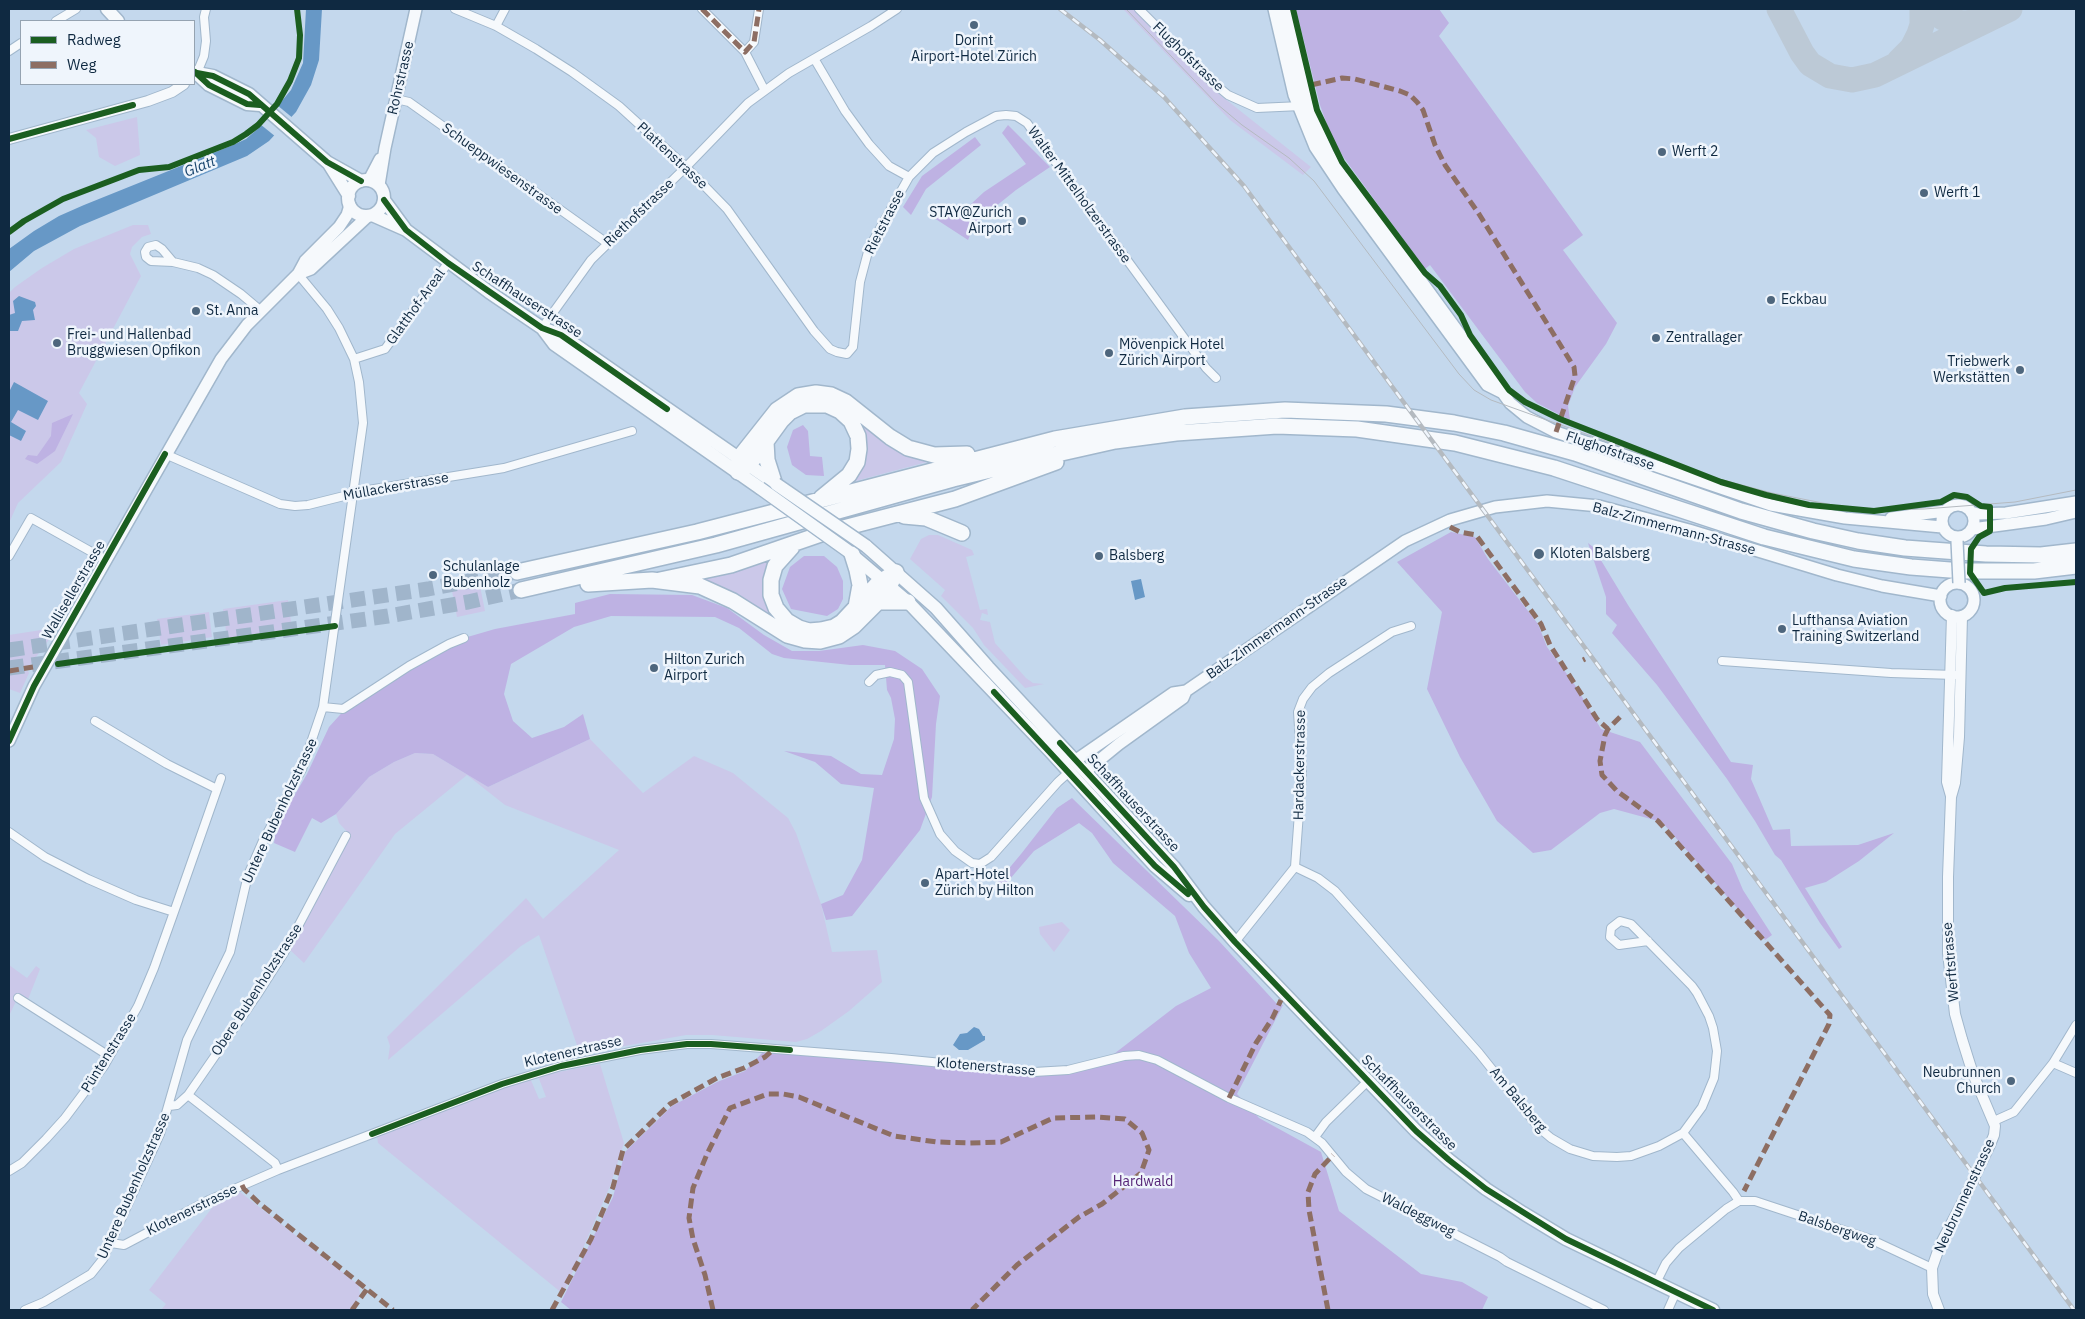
<!DOCTYPE html>
<meta charset="utf-8">
<style>
body{margin:0}
#map{position:relative;width:2085px;height:1319px;overflow:hidden;background:#c4d8ed;font-family:"IBM Plex Sans",sans-serif}
canvas{display:block}
.frame{position:absolute;inset:0;border:10px solid #0f2941;pointer-events:none}
.legend{position:absolute;left:20px;top:20px;width:175px;height:65px;box-sizing:border-box;background:#eff5fc;border:1px solid #95a3b1;margin:0;padding:6px 9px;list-style:none;font-size:15px;color:#0f2941}
.legend li{display:flex;align-items:center;gap:10px;height:25px}
.legend b{width:25px;border:1px solid #95a3b1}
</style>
<div id="map">
<canvas width="2085" height="1319"></canvas>
<div class="frame"></div>
<ul class="legend">
<li><b style="height:6px;background:#1b5e20"></b>Radweg</li>
<li><b style="height:6px;background:#8d6e63"></b>Weg</li>
</ul>
</div>
<script>
const context = document.querySelector('canvas').getContext('2d');
context.lineJoin = 'round';
function paint(path, color) { context.fillStyle = color; context.fill(path, 'evenodd'); }
const shape = rows => new Path2D(rows.map(r => 'M' + r).join(''));
function trace(path, color, width, dash) { context.strokeStyle = color; context.lineWidth = width; context.lineCap = dash ? 'butt' : 'round'; context.setLineDash(dash || []); context.stroke(path); }
function write(font, color, halo, rows, align = 'center') {
  context.font = font + ' "IBM Plex Sans",sans-serif'; context.lineWidth = 5; context.setLineDash([]); context.textBaseline = 'middle'; context.strokeStyle = halo; context.fillStyle = color; for (const [text, x, y, turn = 0] of rows) {
    context.save(); context.translate(x, y); context.rotate((+turn || 0) * Math.PI / 180); context.textAlign = isNaN(turn) ? turn : align; if (halo) context.strokeText(text, 0, 0); context.fillText(text, 0, 0); context.restore();
  }
}
const green = shape([
 [1123,9,1135,9,1219,94,1311,167,1303,175,1230,120],
 [137,117,140,155,115,166,99,157,96,138,86,130],
 [133,225,148,225,151,234,142,237,132,247,130,254,141,276,79,393,87,404,61,462,18,503,9,523,9,293,15,287,42,268,74,249],
 [851,410,931,461,848,483,855,476],
 [929,535,938,535,972,550,974,555,966,557,980,610,987,609,988,615,982,613,980,620,990,622,995,643,1026,678,1033,683,1044,684,1025,688,984,645,973,628,941,596,945,590,910,559,921,539],
 [775,556,769,569,789,628,698,580],
 [478,576,485,611,457,617,450,581],
 [288,600,292,629,227,638,223,609],
 [209,612,212,637,161,645,157,619],
 [54,628,57,629,30,665,9,669,9,635],
 [28,671,29,673,20,693,9,689,9,673],
 [590,739,643,793,694,756,733,773,788,818,796,833,821,904,832,952,877,950,882,982,849,1011,821,1031,807,1039,796,1042,712,1035,686,1035,580,1054,539,935,521,946,388,1060,390,1046,387,1037,526,898,543,919,619,850,505,805,467,775,395,834,304,963,290,950,351,836,339,823,336,814,369,777,394,762,415,753,433,754,488,787],
 [1062,922,1070,930,1054,952,1040,934,1039,927],
 [9,965,27,978,36,966,40,969,27,1002,18,997,9,1016],
 [600,1064,624,1143,610,1186,563,1294,378,1143,377,1136,530,1078,539,1099,546,1097,538,1076],
 [240,1192,359,1285,360,1296,350,1310,161,1310,166,1304,149,1290,215,1204]
]);
const forest = shape([
 [1296,9,1439,9,1449,23,1439,36,1583,235,1563,250,1617,323,1606,344,1575,387,1568,406,1570,420,1537,403,1525,392,1430,265,1425,269,1344,158,1331,136,1320,105],
 [1008,125,1050,167,1016,190,975,223,968,240,931,216,938,209,957,217,984,192,1026,164,1002,133],
 [975,137,981,145,926,189,911,215,903,207,922,176],
 [73,414,55,451,37,464,25,459,28,455,37,456,51,436,52,423],
 [803,425,808,431,810,456,822,457,824,476,806,475,792,465,787,447,793,430],
 [1451,532,1475,537,1488,559,1538,624,1547,647,1575,685,1601,729,1640,742,1732,864,1743,890,1772,935,1765,940,1662,822,1614,809,1600,813,1551,850,1533,853,1497,821,1460,757,1427,689,1442,612,1397,562],
 [1588,543,1593,547,1628,605,1731,762,1753,765,1751,779,1773,830,1790,829,1791,846,1858,845,1894,833,1859,861,1826,882,1805,888,1842,947,1839,949,1820,923,1781,860,1775,855,1755,821,1727,779,1657,685,1612,633,1617,625,1606,614,1606,597],
 [804,556,824,556,837,567,843,581,843,599,838,609,827,616,791,609,782,589,790,567],
 [610,594,692,595,727,608,764,635,792,651,819,651,863,645,895,651,922,669,940,696,936,724,932,797,920,830,852,916,826,920,821,904,843,895,862,860,874,788,841,784,815,762,784,751,831,756,861,774,882,775,894,739,895,719,891,698,887,690,885,665,850,665,784,658,772,654,739,628,715,617,611,616,574,627,511,664,504,694,513,721,532,738,564,727,583,714,590,739,488,787,433,754,415,753,394,762,369,777,336,814,321,823,312,818,295,852,274,843,277,825,307,774,329,727,348,706,464,638,495,629,575,614,575,603],
 [1072,798,1219,941,1277,1004,1283,1005,1237,1094,1259,1118,1321,1152,1339,1211,1421,1274,1462,1282,1488,1297,1482,1310,571,1310,561,1302,613,1197,625,1152,672,1106,717,1082,745,1071,763,1052,1063,1075,1110,1057,1176,1006,1211,988,1189,953,1175,916,1113,863,1092,833,1079,823,1034,851,997,894,996,884,1021,854,1057,808]
]);
const water = shape([
 [306,9,322,9,319,60,311,85,296,112,269,141,247,156,80,226,34,251,9,272,9,249,34,231,59,216,84,205,233,145,246,139,261,126,291,90,303,63],
 [19,296,35,302,36,306,33,310,35,320,22,321,18,331,9,331,9,315,15,313,13,301],
 [14,382,48,401,38,420,18,410,11,422,26,431,21,441,9,435,9,392],
 [1141,579,1145,597,1135,600,1131,581],
 [974,1027,979,1029,983,1036,985,1036,985,1040,968,1050,959,1050,953,1045,960,1034,967,1033]
]);
const pier = shape([
 [277,105,294,119,276,137,260,124]
]);
const taxiway = shape([
 [1779,9,1802,53,1810,64,1830,76,1852,80,1875,75,2010,9],
 [1929,9,1943,18,1951,21,1965,23,1982,21],
 [1899,61,1912,48,1919,34,1922,25,1922,9]
]);
const motorwayTunnel = shape([
 [9,650,428,589,517,572],
 [9,668,388,616,468,602,521,590]
]);
const minor = shape([
 [455,9,496,26,536,49,572,72,619,106,686,167,727,209,814,331,830,349,837,352,847,354,853,347,860,282,869,248,909,177,889,166,869,144,845,111,815,60],
 [702,9,745,52,764,89],
 [1139,9,1210,80,1228,95,1257,108,1301,106],
 [56,21,76,9],
 [496,26,505,9],
 [9,51,21,43],
 [745,52,754,42,759,9],
 [197,73,204,56,206,41,204,17,206,9],
 [396,99,409,102,607,243],
 [909,177,933,153,966,132,996,116,1006,115,1016,116,1027,123,1206,368,1216,378],
 [173,262,162,249,156,245,148,247,145,252,146,257,151,261,173,262,198,268,213,275,241,294,260,310],
 [542,328,591,260,686,167,748,103,789,73,871,26,897,9],
 [354,359,385,349,448,263],
 [165,454,280,504,295,506,308,505,368,490,504,468,632,431],
 [9,556,31,518,106,560],
 [1722,661,1891,673,1955,675],
 [869,682,876,675,890,672,902,675,908,682,924,798,940,834,955,851,972,863,980,864,991,857,1058,782,1068,773],
 [323,707,343,709,409,666,449,644,464,638],
 [95,721,167,764,217,789],
 [9,832,45,857,88,879,136,900,174,912,221,778],
 [1295,867,1318,878,1335,891,1479,1053,1539,1128,1551,1138,1570,1149,1593,1156,1617,1157,1631,1156,1659,1146,1683,1133,1702,1107,1714,1078,1717,1051,1713,1028,1709,1016,1697,993,1692,986,1631,924,1620,921,1611,928,1610,937,1619,945,1648,941],
 [1235,942,1295,867,1302,772,1298,712,1303,699,1312,687,1329,673,1392,632,1411,626],
 [18,998,109,1056],
 [2053,1063,2076,1073],
 [188,1095,275,1163,278,1170],
 [169,1106,177,1105,188,1095,257,995,285,951,346,836],
 [1994,1121,2014,1112,2053,1063,2076,1025],
 [1683,1133,1733,1192,1739,1201],
 [1315,1137,1326,1122,1368,1081],
 [9,1171,22,1163,46,1139,65,1118,104,1066,138,1006,154,968,174,912],
 [111,1243,124,1245,209,1200,278,1170,502,1084,561,1066,640,1050,687,1044,711,1044,891,1058,1034,1072,1068,1070,1124,1056,1139,1055,1157,1060,1229,1098,1307,1132,1322,1143,1346,1172,1366,1189,1500,1257,1507,1262,1604,1310],
 [1656,1283,1666,1263,1679,1248,1726,1209,1739,1201,1755,1201,1870,1239,1932,1268],
 [25,1310,44,1302,91,1274,103,1259,160,1134,187,1040,230,952,248,875,262,843,302,769,323,707,363,423,359,382,354,359,339,328,327,309,298,274],
 [1668,1310,1676,1292]
]);
const tertiary = shape([
 [9,139,148,101,172,92,184,84],
 [1962,616,1959,737,1955,783,1951,797,1948,877,1948,953,1955,1014,1962,1039,1973,1074,1995,1126,1994,1135,1990,1145],
 [1951,796,1947,782,1952,615],
 [1939,1310,1933,1294,1932,1268,1940,1245,1965,1197]
]);
const secondary = shape([
 [1274,9,1294,95,1315,147,1343,189,1487,385,1501,392],
 [1285,9,1308,107,1328,153,1342,176,1352,186,1510,403,1527,417,1556,432,1771,505,1845,518,1942,527],
 [369,180,380,159],
 [379,185,385,148,416,9],
 [298,274,311,269,368,216],
 '1942 521a16 16 0 1 1 32 0a16 16 0 1 1-32 0Z',
 [1971,512,1978,514,2006,513,2076,502],
 [1891,518,1945,511],
 [1972,529,2046,519,2076,512],
 '1940 600a17 17 0 1 1 34 0a17 17 0 1 1-34 0Z',
 [9,741,34,686,221,359,247,325,298,274,305,261,339,227,347,215,350,205],
 [1076,760,1173,693,1186,691,1405,541,1450,520,1495,507,1547,501,1599,506,1689,530,1837,575,1882,586,1941,596],
 [1086,771,1119,744,1183,698,1186,691]
]);
const primary = shape([
 [107,9,118,21],
 [195,72,209,85,247,104,260,105],
 [197,73,213,76,249,94,327,162,361,181],
 [329,164,349,196],
 '348 198a18 18 0 1 1 36 0a18 18 0 1 1-36 0Z',
 [384,200,406,230],
 [372,215,406,230,489,292,542,328,561,335,776,484],
 [542,328,554,344,760,488],
 [866,546,936,608,988,667,1174,867,1204,907,1235,942,1416,1131,1449,1160,1486,1189,1523,1213,1566,1239,1713,1310],
 [850,553,908,602,1050,751,1155,866,1189,895]
]);
const motorway = shape([
 [766,442,767,460,774,482],
 [738,472,739,458,777,410,798,396,816,393,831,395,846,402,890,437,908,448,934,455,967,454],
 [738,472,749,465,781,421,790,412,804,405,827,405,840,411,851,421,858,436,859,449,857,462,849,475,821,498],
 [904,516,926,518,962,533],
 [792,547,775,566,771,580,771,595,776,608,787,621,799,628,809,631,821,630,834,627,842,622,856,607,860,585,857,570,852,554],
 [517,572,697,532,1055,439,1185,417,1285,410,1386,414,1454,423,1504,433,1575,453,1741,511,1813,531,1858,541,1905,548,1986,554,2041,555,2076,551],
 [660,580,731,565,824,533,955,499,1056,462],
 [588,584,652,580,700,586,733,601,787,635,805,640,820,641,839,636,854,626,878,602,890,585,896,572],
 [521,590,716,545,953,479,1057,454,1115,441,1176,433,1277,426,1357,429,1455,443,1554,468,1764,537,1854,559,1911,567,1963,571,2034,571,2076,566],
 [878,602,908,602],
 [856,607,878,583,896,572]
]);
const tram = shape([
 [1126,9,1217,104,1242,125,1289,158,1314,181,1459,374,1474,390,1491,400,1689,471,1772,493,1838,506,1881,510,1924,509,2015,502,2076,490]
]);
const rail = shape([
 [1060,9,1100,40,1164,97,1244,186,2074,1310]
]);
const tertiaryBridge = shape([
 [1965,1197,1990,1145]
]);
const secondaryBridge = shape([
 [1957,541,1959,583]
]);
const primaryBridge = shape([
 [776,484,866,546],
 [760,488,848,551]
]);
const quiet = shape([
 [702,9,745,52,754,42,759,9],
 [1311,85,1342,78,1355,79,1400,91,1410,95,1417,102,1423,110,1435,145,1445,165,1479,214,1574,367,1575,376,1556,432],
 [1450,527,1460,532,1476,535,1541,624,1550,645,1597,719,1608,729],
 [1583,660,1585,659],
 [9,671,33,667],
 [1620,717,1608,729,1605,735,1600,761,1602,775,1617,791,1658,821,1830,1015,1829,1024,1744,1191],
 [1229,1098,1256,1043,1272,1019,1281,1000],
 [242,1185,244,1189,259,1203,393,1310],
 [352,1310,367,1289],
 [552,1310,591,1239,613,1187,623,1150,670,1104,717,1078,744,1068,765,1057,774,1049],
 [713,1310,705,1275,693,1239,689,1218,693,1188,707,1154,730,1108,768,1094,783,1094,799,1097,894,1136,937,1142,970,1143,1001,1142,1053,1118,1098,1117,1125,1119,1142,1133,1149,1150,1141,1173,1102,1204,1079,1217,1017,1265,972,1310],
 [1328,1310,1309,1210,1308,1192,1315,1174,1333,1155]
]);
const cycleway = shape([
 [1293,9,1317,110,1342,162,1425,273,1440,286,1461,315,1470,335,1509,390,1525,402,1560,419,1721,482,1766,495,1809,505,1874,511,1941,502,1954,495,1967,497,1981,506,1990,507,1990,531,1979,537,1971,549,1970,573,1984,593,2005,588,2076,582],
 [195,72,209,85,247,104,260,105],
 [197,73,213,76,249,94,327,162,361,181],
 [9,139,133,105],
 [384,200,406,230,448,263,542,328,561,335,667,409],
 [9,232,24,221,63,199,139,170,169,167,233,142,246,134,258,125,277,104,290,81,299,58,300,35,297,9],
 [58,664,335,626],
 [994,692,1155,866,1188,894],
 [9,741,34,686,165,454],
 [1060,743,1174,867,1204,907,1235,942,1416,1131,1449,1160,1486,1189,1566,1239,1713,1310],
 [372,1134,502,1084,561,1066,640,1050,687,1044,711,1044,790,1050]
]);
const markers = [
 [974,25,5,"#4e667d"],
 [1662,152,5,"#4e667d"],
 [1924,193,5,"#4e667d"],
 [1022,221,5,"#4e667d"],
 [1771,300,5,"#4e667d"],
 [196,311,5,"#4e667d"],
 [1656,338,5,"#4e667d"],
 [57,343,5,"#4e667d"],
 [1109,353,5,"#4e667d"],
 [2020,370,5,"#4e667d"],
 [1539,554,6,"#4e667d"],
 [1099,556,5,"#4e667d"],
 [433,575,5,"#4e667d"],
 [1782,629,5,"#4e667d"],
 [654,668,5,"#4e667d"],
 [925,883,5,"#4e667d"],
 [2011,1081,5,"#4e667d"]
];
const poiNames = [
 ["Dorint",974,41,"center"],
 ["Airport-Hotel Zürich",974,57,"center"],
 ["Werft 2",1672,152],
 ["Werft 1",1934,193],
 ["STAY@Zurich",1012,213,"right"],
 ["Airport",1012,229,"right"],
 ["Eckbau",1781,300],
 ["St. Anna",206,311],
 ["Frei- und Hallenbad",67,335],
 ["Bruggwiesen Opfikon",67,351],
 ["Zentrallager",1666,338],
 ["Mövenpick Hotel",1119,345],
 ["Zürich Airport",1119,361],
 ["Triebwerk",2010,362,"right"],
 ["Werkstätten",2010,378,"right"],
 ["Kloten Balsberg",1550,554],
 ["Balsberg",1109,556],
 ["Schulanlage",443,567],
 ["Bubenholz",443,583],
 ["Lufthansa Aviation",1792,621],
 ["Training Switzerland",1792,637],
 ["Hilton Zurich",664,660],
 ["Airport",664,676],
 ["Apart-Hotel",935,875],
 ["Zürich by Hilton",935,891],
 ["Neubrunnen",2001,1073,"right"],
 ["Church",2001,1089,"right"]
];
const streetNames = [
 ["Flughofstrasse",1188,57,44],
 ["Rohrstrasse",401,78,-77],
 ["Plattenstrasse",672,156,43],
 ["Schueppwiesenstrasse",502,169,36],
 ["Walter Mittelholzerstrasse",1079,195,54],
 ["Riethofstrasse",639,213,-44],
 ["Rietstrasse",885,222,-63],
 ["Schaffhauserstrasse",527,300,33],
 ["Glatthof-Areal",416,307,-54],
 ["Flughofstrasse",1610,451,19],
 ["Müllackerstrasse",396,487,-10],
 ["Balz-Zimmermann-Strasse",1674,529,15],
 ["Wallisellerstrasse",74,590,-60],
 ["Balz-Zimmermann-Strasse",1277,628,-35],
 ["Hardackerstrasse",1300,765,-89],
 ["Schaffhauserstrasse",1133,803,47],
 ["Untere Bubenholzstrasse",280,811,-65],
 ["Werftstrasse",1951,962,-95],
 ["Obere Bubenholzstrasse",257,990,-57],
 ["Klotenerstrasse",573,1052,-13],
 ["Püntenstrasse",109,1053,-58],
 ["Klotenerstrasse",986,1067,5],
 ["Am Balsberg",1518,1100,50],
 ["Schaffhauserstrasse",1409,1103,45],
 ["Untere Bubenholzstrasse",134,1186,-66],
 ["Neubrunnenstrasse",1965,1196,-65],
 ["Klotenerstrasse",192,1210,-26],
 ["Waldeggweg",1418,1215,27],
 ["Balsbergweg",1837,1229,19]
];
const parkNames = [
 ["Hardwald",1143,1182]
];
const waterNames = [
 ["Glatt",200,167,-22]
];
paint(green, '#cbc8e9');
paint(forest, '#beb2e3');
paint(water, '#6798c6');
paint(pier, '#c4d8ed');
trace(taxiway, '#bcc9d6', 25);
trace(motorwayTunnel, '#a0b5cb', 15, [15, 8]);
trace(minor, '#a1b7cc', 10);
trace(tertiary, '#a1b7cc', 12);
trace(secondary, '#a1b7cc', 14);
trace(primary, '#a1b7cc', 15);
trace(motorway, '#a1b7cc', 18);
trace(minor, '#f6f9fc', 8);
trace(tertiary, '#f6f9fc', 10);
trace(secondary, '#f6f9fc', 11);
trace(primary, '#f6f9fc', 12);
trace(motorway, '#f6f9fc', 15);
trace(tram, '#b4bac0', 1);
trace(rail, '#b4bac0', 4.5);
trace(rail, '#eff5fc', 2.5, [8]);
trace(tertiaryBridge, '#a1b7cc', 12, []);
trace(secondaryBridge, '#a1b7cc', 14, []);
trace(primaryBridge, '#a1b7cc', 15, []);
trace(tertiaryBridge, '#f6f9fc', 10);
trace(secondaryBridge, '#f6f9fc', 11);
trace(primaryBridge, '#f6f9fc', 12);
trace(quiet, '#8d6e63', 5, [10, 5]);
trace(cycleway, '#1b5e20', 6);
for (const [x, y, r, color] of markers) { const dot = new Path2D(); dot.arc(x, y, r, 0, 2 * Math.PI); context.fillStyle = color; context.fill(dot); trace(dot, '#eff5fc', 2); }
write('14px', '#0f2941', '#eff5fc', poiNames, 'left');
write('14px', '#0f2941', '#eff5fc', streetNames);
write('14px', '#552376', '#eff5fc', parkNames);
write('italic 15px', '#1a466e', '#eff5fc', waterNames);
</script>
